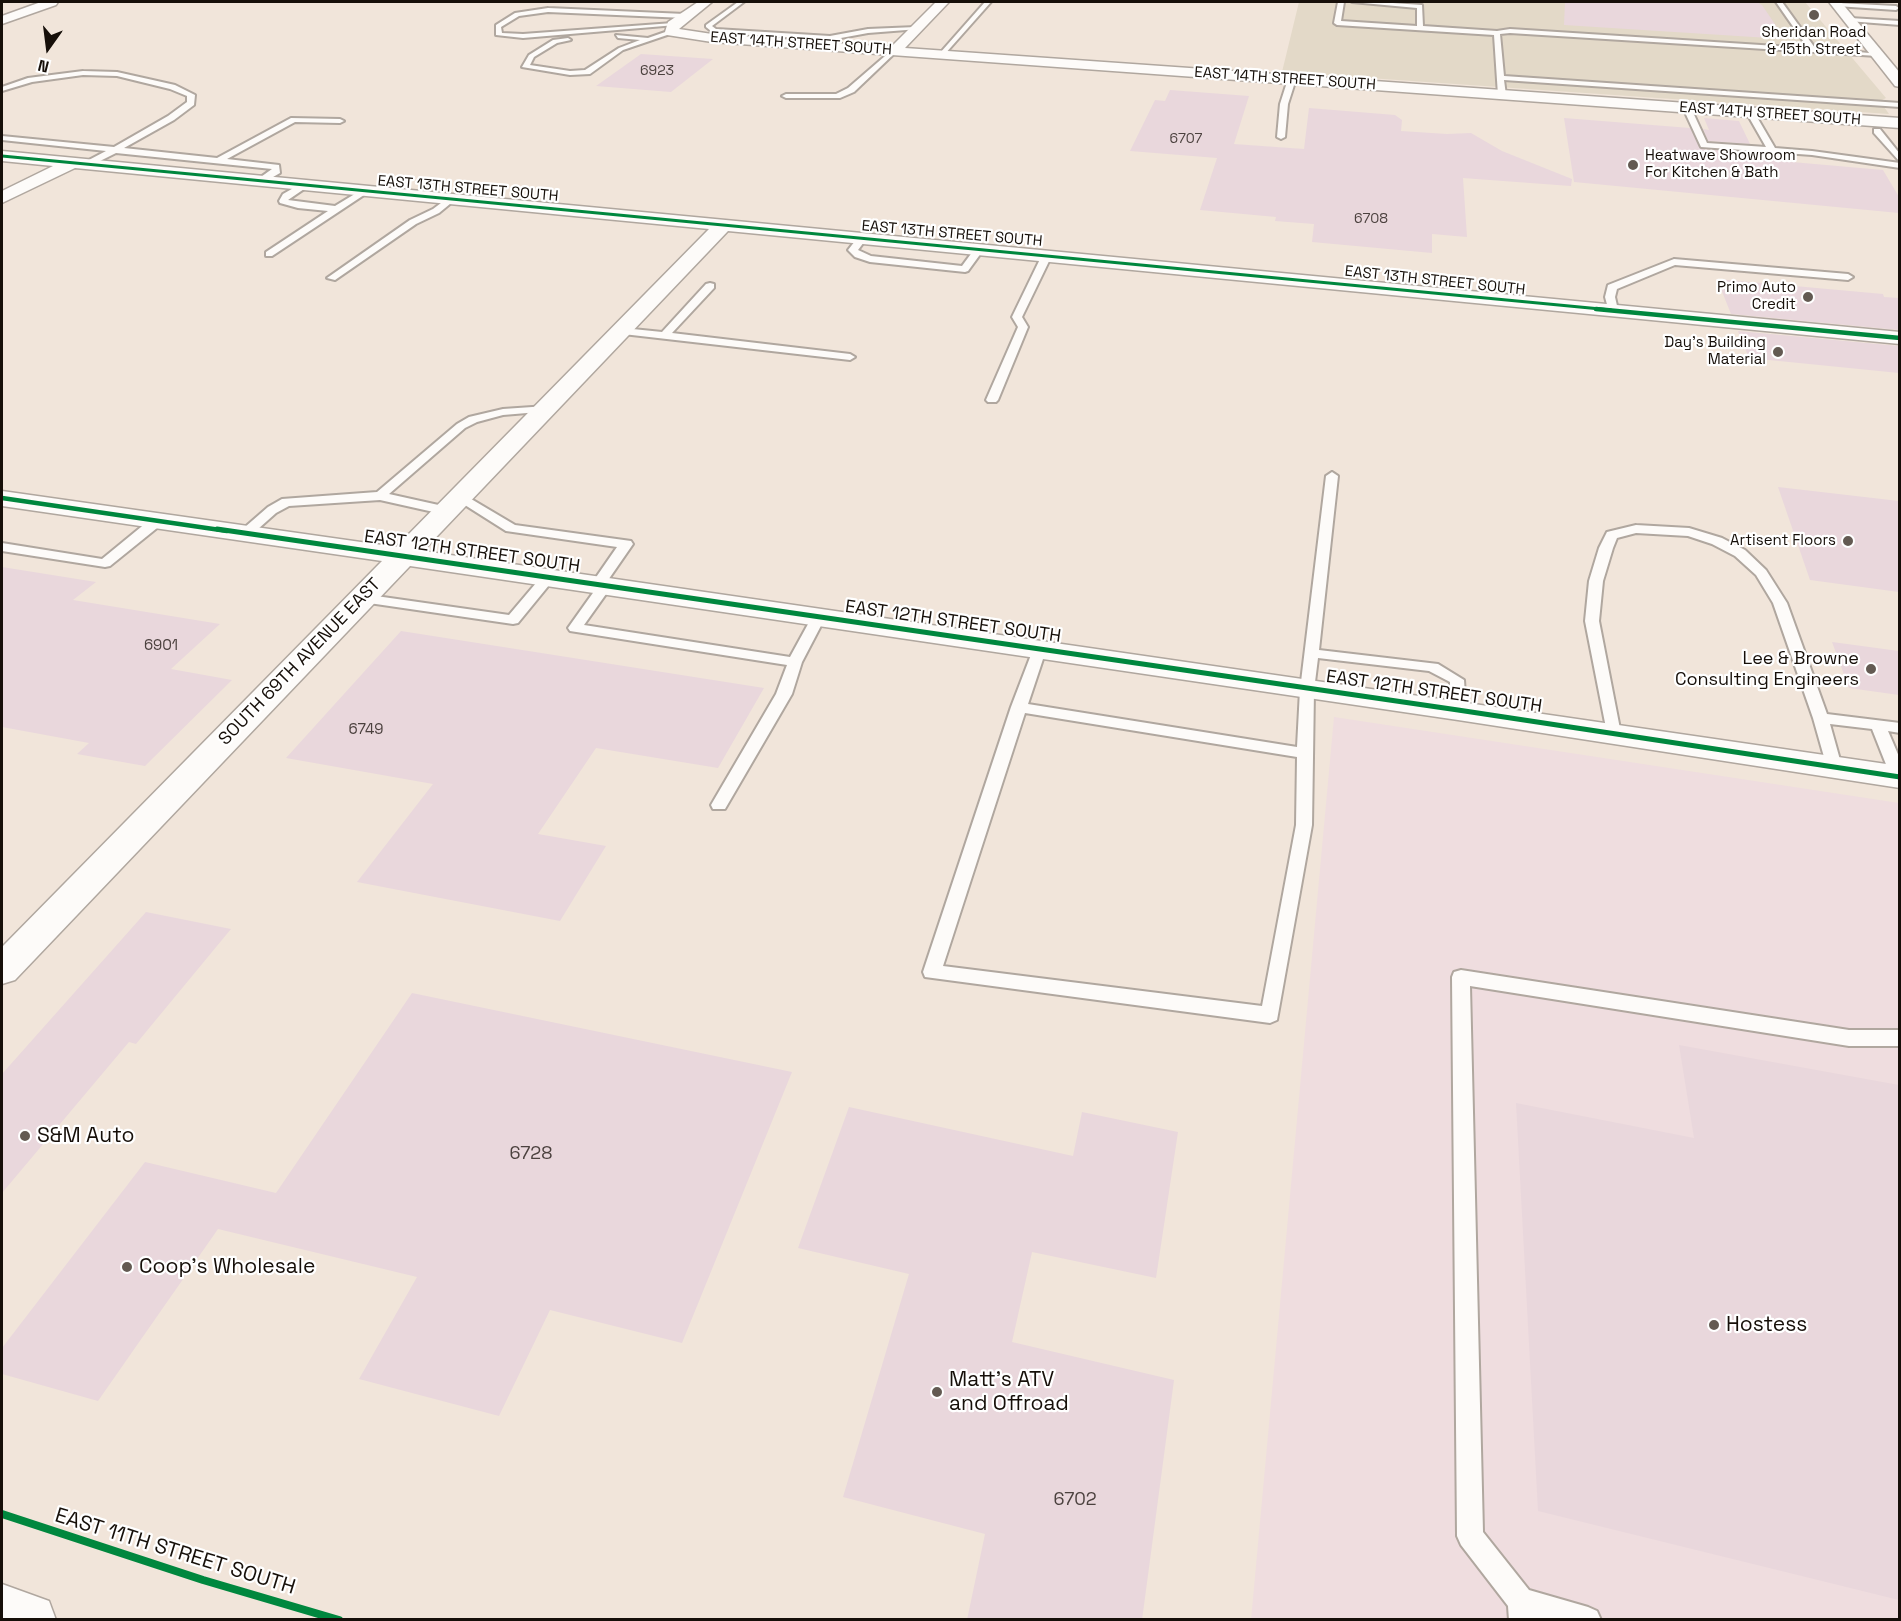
<!DOCTYPE html>
<style>
body{margin:0}
#map{position:relative;width:1901px;height:1621px;overflow:hidden;background:#f1e5da;font-family:"Space Grotesk",sans-serif}
canvas{display:block}
.frame{position:absolute;inset:0;border:3px solid #160f09;pointer-events:none}
.north{position:absolute;left:18px;top:18px;width:60px;height:60px;-webkit-text-stroke:4px #fff;paint-order:stroke;rotate:194deg;font-size:16px;font-weight:700;line-height:24px;text-align:center;color:#160f09}
.north::after{content:'';display:block;margin:auto;width:21px;height:27px;background:#160f09;clip-path:polygon(50% 0,100% 100%,50% 72%,0 100%)}
</style>
<div id="map">
<canvas width="1901" height="1621"></canvas>
<div class="frame"></div>
<div class="north">N</div>
</div>
<script>
const context = document.querySelector('canvas').getContext('2d');
context.lineJoin = 'round';
function paint(path, color) { context.fillStyle = color; context.fill(path, 'evenodd'); }
const shape = rows => new Path2D(rows.map(r => 'M' + r).join(''));
function trace(path, color, width, dash) { context.strokeStyle = color; context.lineWidth = width; context.lineCap = dash ? 'butt' : 'round'; context.setLineDash(dash || []); context.stroke(path); }
function write(font, color, halo, rows, align = 'center') {
  context.font = font + ' "Space Grotesk",sans-serif'; context.lineWidth = 4.5; context.setLineDash([]); context.textBaseline = 'middle'; context.strokeStyle = halo; context.fillStyle = color; for (const [text, x, y, turn = 0] of rows) {
    context.save(); context.translate(x, y); context.rotate((+turn || 0) * Math.PI / 180); context.textAlign = isNaN(turn) ? turn : align; if (halo) context.strokeText(text, 0, 0); context.fillText(text, 0, 0); context.restore();
  }
}
const industrial = shape([
 [1334,717,1899,803,1899,1619,1251,1620]
]);
const education = shape([
 [1299,2,1805,2,1886,98,1880,101,1889,114,1282,72]
]);
const building = shape([
 [1565,2,1757,2,1762,5,1785,39,1564,25],
 [641,54,713,59,671,92,596,86],
 [1170,90,1249,96,1234,144,1304,149,1309,108,1395,115,1402,120,1401,131,1447,134,1471,133,1502,151,1572,179,1571,186,1463,178,1467,237,1432,234,1432,253,1312,242,1314,224,1275,221,1276,217,1200,210,1217,158,1130,151,1155,100,1165,101],
 [1564,118,1690,128,1701,149,1755,153,1758,159,1883,170,1899,197,1899,213,1574,182],
 [1704,118,1739,121,1750,144,1708,141,1703,129,1709,130],
 [1717,279,1883,294,1884,297,1899,298,1899,330,1731,314],
 [1738,331,1899,346,1899,373,1749,358],
 [1778,487,1899,501,1899,592,1810,580],
 [2,567,96,582,73,600,220,624,171,669,232,680,145,766,77,754,89,743,2,727],
 [401,631,535,652,764,688,718,768,596,748,538,834,606,846,560,921,357,882,433,784,286,758],
 [1832,642,1899,651,1899,695,1849,688],
 [146,912,231,929,136,1044,129,1042,2,1193,2,1074],
 [412,993,792,1072,682,1343,550,1310,499,1416,359,1379,417,1277,218,1229,98,1401,2,1374,2,1348,145,1162,276,1193],
 [1679,1045,1899,1085,1899,1600,1538,1511,1516,1103,1694,1138],
 [849,1107,1073,1156,1082,1112,1178,1132,1156,1278,1032,1252,1012,1342,1174,1380,1142,1620,967,1620,985,1534,843,1497,909,1274,798,1248]
]);
const service = shape([
 [738,2,744,2,712,26,716,29,830,36,868,29,916,27,919,29,868,33,830,40,719,33,716,35,706,27,706,25,738,2],
 [985,2,991,2,944,55,940,55,940,53,985,2],
 [1338,2,1344,2,1341,21,1417,26,1417,8,1352,2,1378,2,1422,5,1423,26,1497,31,1510,29,1808,48,1776,2,1782,2,1815,48,1880,54,1877,56,1510,33,1500,34,1504,76,1900,103,1900,107,1504,80,1506,95,1502,97,1498,95,1494,35,1337,25,1334,23,1338,2],
 [1838,3,1896,6,1899,8,1896,10,1836,6,1838,3],
 [548,8,685,14,688,16,685,18,548,12,519,16,501,27,502,33,523,34,673,23,676,25,523,38,496,35,496,25,515,13,548,8],
 [1850,18,1900,21,1900,25,1848,21,1850,18],
 [671,30,673,33,623,50,590,74,570,75,522,67,529,55,553,40,568,38,571,40,557,43,534,57,530,65,570,71,585,70,619,48,640,40,618,38,616,35,648,38,671,30],
 [892,50,897,51,854,92,840,98,786,98,782,96,786,94,836,94,848,88,892,50],
 [83,71,117,72,175,85,195,95,194,105,174,120,124,148,217,158,291,118,340,119,344,121,340,123,295,122,227,159,279,165,280,173,261,184,257,181,258,179,272,169,116,153,88,167,84,164,85,162,106,151,2,140,2,136,114,147,168,116,187,102,187,96,170,89,117,76,83,75,32,82,2,91,2,87,28,78,83,71],
 [1292,77,1296,79,1288,104,1285,137,1281,139,1277,137,1280,104,1288,79,1292,77],
 [1687,106,1691,108,1707,143,1766,147,1746,112,1750,110,1754,112,1775,148,1812,151,1900,163,1900,168,1812,155,1701,147,1683,108,1687,106],
 [1874,129,1880,129,1900,154,1900,162,1874,133,1874,129],
 [304,182,308,185,307,187,288,200,335,206,363,189,370,191,272,256,266,256,266,252,328,211,298,208,280,203,279,201,283,194,304,182],
 [449,197,456,199,439,213,416,224,335,280,327,278,410,220,433,209,449,197],
 [862,235,867,238,858,250,871,256,962,266,976,247,984,249,968,271,965,272,870,262,855,257,848,250,859,236,862,235],
 [1047,252,1052,255,1022,317,1028,327,998,400,996,402,988,402,986,400,1018,327,1012,317,1042,255,1047,252],
 [1674,259,1848,274,1853,277,1848,280,1675,265,1617,289,1615,297,1618,310,1609,312,1605,297,1608,285,1674,259],
 [710,283,714,284,714,288,672,333,850,354,855,357,850,360,623,334,618,331,623,328,662,332,706,284,710,283],
 [547,406,551,407,551,411,503,415,477,422,465,428,389,494,452,508,453,511,452,514,447,515,380,500,289,506,276,513,249,537,244,538,237,534,268,507,282,499,377,492,457,424,469,417,503,409,547,406],
 [1332,472,1338,476,1319,650,1438,664,1464,680,1466,710,1458,715,1453,713,1450,710,1450,682,1429,671,1318,658,1314,690,1312,825,1277,1020,1270,1023,925,977,923,972,1011,707,1034,647,1044,647,1046,650,1028,704,1297,747,1300,690,1326,476,1332,472],
 [1025,713,1297,757,1296,825,1262,1006,943,966,1025,713],
 [461,493,515,525,631,541,633,544,606,583,611,587,584,625,790,657,813,615,823,615,825,618,802,662,792,694,725,809,713,809,711,805,776,694,787,665,570,631,568,628,595,590,590,586,617,547,506,531,457,500,455,497,457,494,461,493],
 [157,517,162,518,163,521,162,524,110,566,105,567,2,551,2,543,102,559,152,518,157,517],
 [1636,525,1689,528,1722,538,1745,550,1766,570,1787,603,1827,714,1900,723,1900,733,1888,731,1900,759,1900,782,1893,781,1891,777,1872,729,1830,724,1842,767,1840,771,1834,772,1828,771,1813,718,1773,603,1756,575,1735,556,1712,544,1688,536,1636,533,1617,538,1613,548,1603,581,1599,621,1621,734,1618,738,1608,738,1585,621,1589,581,1599,548,1607,532,1636,525],
 [547,575,554,579,518,623,513,624,362,602,355,598,362,594,509,615,542,576,547,575],
 [1461,970,1849,1030,1900,1030,1900,1046,1849,1046,1470,986,1483,1532,1529,1590,1588,1607,1597,1611,1601,1620,1509,1620,1508,1606,1461,1545,1457,1536,1452,977,1454,972,1461,970]
]);
const minor = shape([
 [698,2,712,2,679,29,712,34,891,47,936,2,949,2,905,48,1900,118,1900,128,712,42,667,35,665,32,668,22,698,2],
 [2,151,1900,332,1900,344,728,231,423,551,1900,766,1900,788,1458,720,410,566,15,980,2,984,2,947,382,561,2,506,2,491,396,547,709,229,75,168,2,203,2,191,53,166,2,161,2,151]
]);
const tertiary = shape([
 [41,2,58,2,56,5,2,24,2,16,41,2]
]);
const secondary = shape([
 [1829,2,1841,2,1900,73,1900,87,1895,86,1829,2]
]);
const primary = shape([
 [2,1584,49,1601,56,1620,2,1620,2,1584]
]);
const cyclewayFar3 = shape([
 [2,156,1611,310]
]);
const cyclewayFar2 = shape([
 [1596,309,1900,338],
 [2,498,227,531]
]);
const cyclewayFar1 = shape([
 [217,529,1458,710,1900,777]
]);
const cycleway = shape([
 [2,1514,203,1580,339,1620]
]);
const markers = [
 [1814,15,6,"#635a52"],
 [1633,165,6,"#635a52"],
 [1808,297,6,"#635a52"],
 [1778,352,6,"#635a52"],
 [1848,541,6,"#635a52"],
 [1871,669,6,"#635a52"],
 [25,1136,6,"#635a52"],
 [127,1267,6,"#635a52"],
 [1714,1325,6,"#635a52"],
 [937,1392,6,"#635a52"]
];
const farNumbernames = [
 ["6923",657,71],
 ["6707",1186,139],
 ["6708",1371,219]
];
const farPoinames = [
 ["Sheridan Road",1814,33,"center"],
 ["& 15th Street",1814,50,"center"],
 ["Heatwave Showroom",1645,156,"left"],
 ["For Kitchen & Bath",1645,173,"left"],
 ["Primo Auto",1796,288],
 ["Credit",1796,305],
 ["Day's Building",1766,343],
 ["Material",1766,360],
 ["Artisent Floors",1836,541]
];
const farStreetnames = [
 ["EAST 14TH STREET SOUTH",801,44,4],
 ["EAST 14TH STREET SOUTH",1285,79,4],
 ["EAST 14TH STREET SOUTH",1770,114,4],
 ["EAST 13TH STREET SOUTH",468,189,5],
 ["EAST 13TH STREET SOUTH",952,234,5],
 ["EAST 13TH STREET SOUTH",1435,281,6]
];
const numberNames = [
 ["6901",161,646],
 ["6749",366,730]
];
const streetNames = [
 ["EAST 12TH STREET SOUTH",472,552,8],
 ["EAST 12TH STREET SOUTH",953,622,8],
 ["SOUTH 69TH AVENUE EAST",300,662,-46],
 ["EAST 12TH STREET SOUTH",1434,692,8]
];
const poiNames = [
 ["Lee & Browne",1859,659],
 ["Consulting Engineers",1859,680]
];
const nearNumbernames = [
 ["6728",531,1154],
 ["6702",1075,1500]
];
const nearPoinames = [
 ["S&M Auto",37,1136],
 ["Coop's Wholesale",139,1267],
 ["Hostess",1726,1325],
 ["Matt's ATV",949,1380],
 ["and Offroad",949,1404]
];
const nearStreetnames = [
 ["EAST 11TH STREET SOUTH",175,1552,17]
];
paint(industrial, '#efdddf');
paint(education, '#e3d9c8');
paint(building, '#e9d7dc');
trace(service, '#b0a79f', 4);
trace(minor, '#b0a79f', 3);
trace(tertiary, '#b0a79f', 3);
trace(secondary, '#b0a79f', 3);
trace(primary, '#b0a79f', 3);
paint(service, '#fdfbf9');
paint(minor, '#fdfbf9');
paint(tertiary, '#fdfbf9');
paint(secondary, '#fdfbf9');
paint(primary, '#fdfbf9');
trace(cyclewayFar3, '#00873e', 3);
trace(cyclewayFar2, '#00873e', 4.5);
trace(cyclewayFar1, '#00873e', 5);
trace(cycleway, '#00873e', 8);
for (const [x, y, r, color] of markers) { const dot = new Path2D(); dot.arc(x, y, r, 0, 2 * Math.PI); context.fillStyle = color; context.fill(dot); trace(dot, '#fff', 2); }
write('14px', '#4b413e', null, farNumbernames);
write('15px', '#160f09', '#fff', farPoinames, 'right');
write('15px', '#160f09', '#fff', farStreetnames);
write('15px', '#4b413e', null, numberNames);
write('18px', '#160f09', '#fff', streetNames);
write('18px', '#160f09', '#fff', poiNames, 'right');
write('18px', '#4b413e', null, nearNumbernames);
write('21px', '#160f09', '#fff', nearPoinames, 'left');
write('21px', '#160f09', '#fff', nearStreetnames);
</script>
